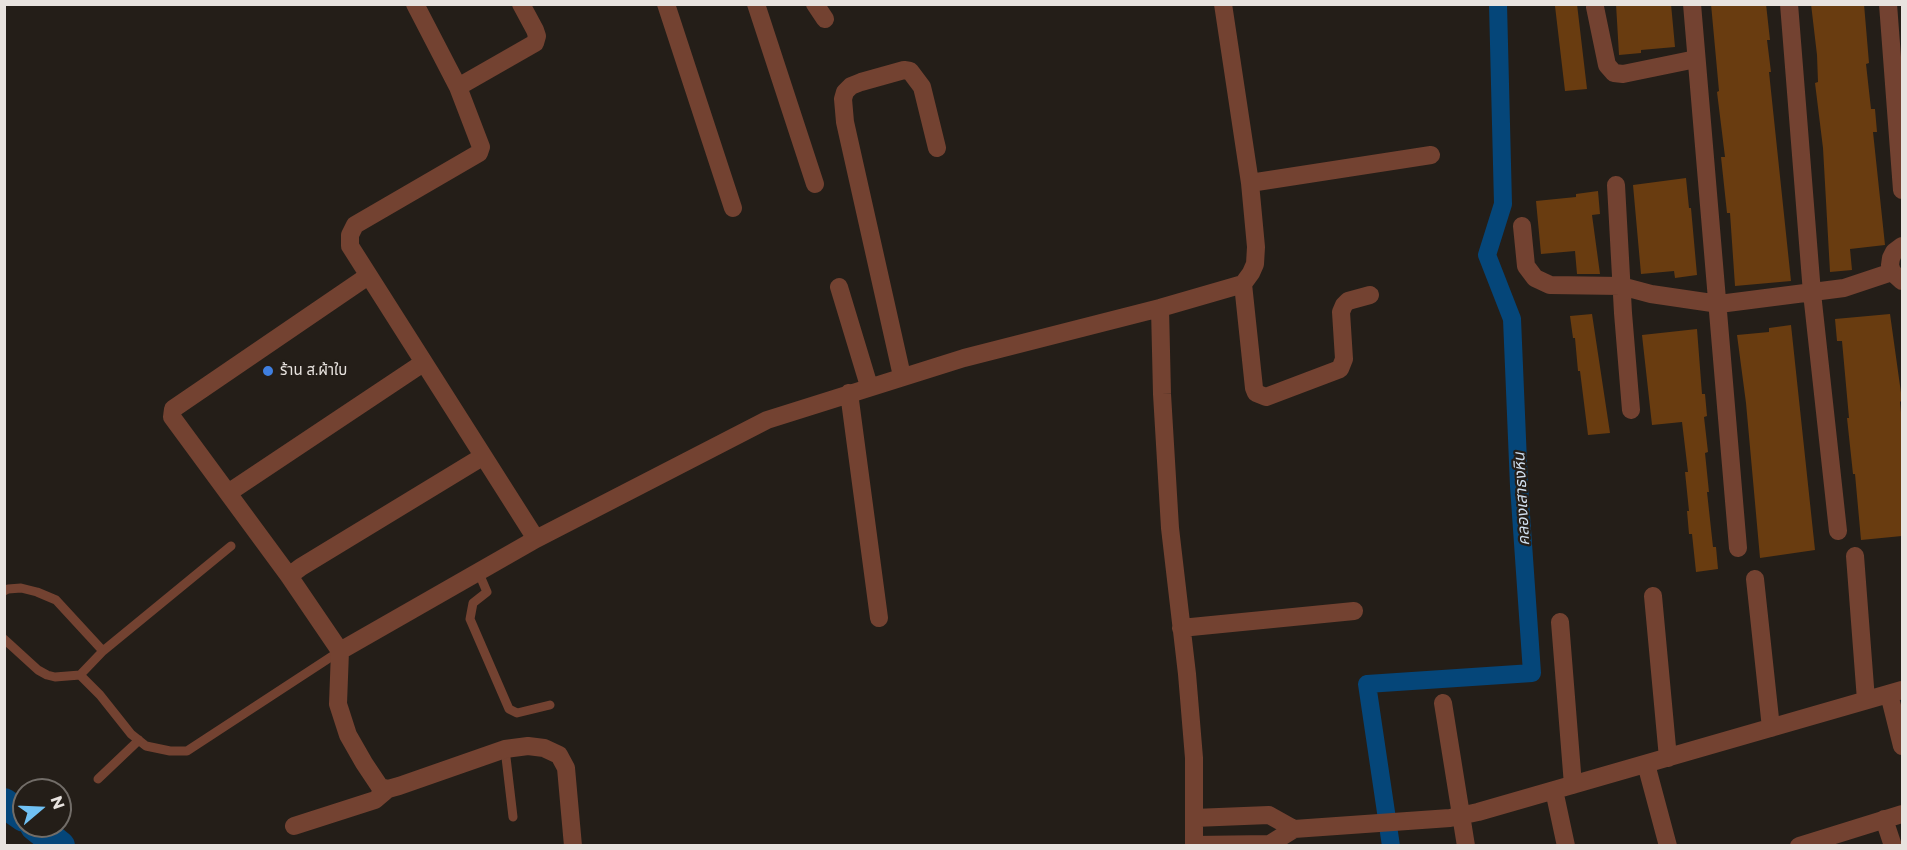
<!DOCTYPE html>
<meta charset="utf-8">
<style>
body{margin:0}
#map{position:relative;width:1907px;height:850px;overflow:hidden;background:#241e18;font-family:Montserrat,sans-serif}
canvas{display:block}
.frame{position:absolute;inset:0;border:6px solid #e8e3df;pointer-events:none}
.north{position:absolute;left:12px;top:778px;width:60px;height:60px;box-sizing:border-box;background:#241e18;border:2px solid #726d68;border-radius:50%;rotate:71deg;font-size:16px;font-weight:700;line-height:24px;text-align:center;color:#e8e3df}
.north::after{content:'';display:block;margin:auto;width:21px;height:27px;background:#70c1f4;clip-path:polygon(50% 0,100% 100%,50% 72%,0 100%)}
</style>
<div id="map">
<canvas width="1907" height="850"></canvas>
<div class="frame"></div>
<div class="north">N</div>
</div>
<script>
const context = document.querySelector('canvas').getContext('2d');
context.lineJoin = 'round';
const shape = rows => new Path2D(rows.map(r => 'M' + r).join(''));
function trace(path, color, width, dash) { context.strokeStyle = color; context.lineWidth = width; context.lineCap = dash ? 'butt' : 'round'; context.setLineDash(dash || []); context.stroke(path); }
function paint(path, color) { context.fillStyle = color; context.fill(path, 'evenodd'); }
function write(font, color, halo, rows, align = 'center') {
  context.font = font + ' Montserrat,"Noto Sans Thai",sans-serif'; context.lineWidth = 4.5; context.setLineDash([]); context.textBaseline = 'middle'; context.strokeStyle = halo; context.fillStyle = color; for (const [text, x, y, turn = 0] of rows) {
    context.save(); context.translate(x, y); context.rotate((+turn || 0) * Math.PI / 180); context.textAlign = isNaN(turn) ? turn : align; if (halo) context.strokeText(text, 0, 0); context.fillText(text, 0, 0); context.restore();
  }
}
const canal = shape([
 [1391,846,1367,684,1532,673,1519,486,1512,319,1487,255,1503,204,1498,4]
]);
const river = shape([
 [4,803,24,817],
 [35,826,60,846]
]);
const building = shape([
 [1577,4,1587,89,1565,91,1555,6],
 [1616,4,1671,4,1675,47,1641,50,1641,53,1619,55],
 [1711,4,1766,4,1770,40,1767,40,1771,72,1769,72,1791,281,1735,286,1730,213,1727,213,1721,157,1725,157,1717,92,1719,91],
 [1811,4,1864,4,1869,63,1866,64,1871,109,1875,109,1877,132,1873,132,1885,245,1850,249,1852,270,1830,272,1823,148,1815,83,1818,82,1817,55],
 [1686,178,1689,208,1691,208,1697,275,1675,278,1674,271,1641,274,1633,185],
 [1598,191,1600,214,1592,215,1600,274,1577,274,1575,251,1541,254,1536,201,1576,197,1576,194],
 [1592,314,1610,433,1588,435,1580,371,1578,371,1575,338,1573,338,1570,316],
 [1890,314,1902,400,1900,402,1902,423,1902,536,1861,540,1855,474,1853,474,1847,418,1849,418,1842,341,1837,341,1835,319],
 [1791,325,1815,550,1760,558,1746,403,1737,335,1769,332,1769,328],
 [1697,329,1702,394,1705,394,1707,416,1704,417,1708,452,1705,453,1709,492,1707,492,1713,547,1716,547,1718,569,1696,572,1692,534,1689,534,1687,511,1689,511,1685,472,1688,472,1682,422,1652,425,1642,335]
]);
const lane = shape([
 [478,571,487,592,473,603,470,619,509,709,517,713,550,705],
 [4,591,8,589,21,588,37,592,56,600,103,651],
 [4,639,38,670,47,675,55,677,80,675,103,651,231,546],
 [80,675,100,695,131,734,146,746,170,751,187,751,340,651],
 [505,749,513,817],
 [98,779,139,740]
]);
const street = shape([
 [415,4,458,87,481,147,479,153,355,225,350,235,350,246,536,539],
 [666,4,733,208],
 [756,4,815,184],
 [815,4,825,19],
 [1692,4,1738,548],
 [1789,4,1812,293,1838,531],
 [1888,4,1902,190],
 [1595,7,1607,65,1614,73,1623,74,1696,59],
 [458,87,535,43,537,36,535,30,521,4],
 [1250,183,1431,155],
 [1616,185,1623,313,1631,410],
 [1522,226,1526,266,1535,278,1550,285,1621,286,1651,294,1719,304,1844,288,1892,272],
 [1902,246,1894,252,1891,258,1890,265,1892,272,1902,281],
 [368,276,173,409,172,417,289,576,340,651,338,704,348,735,364,763,380,787,388,789,399,786,505,749,528,746,544,748,559,755,566,768,573,846],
 [1243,284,1254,388,1256,393,1266,397,1340,369,1344,359,1341,312,1344,305,1348,301,1370,295],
 [839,287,869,386],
 [1160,308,1162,394,1170,528,1187,674,1194,758,1194,846],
 [902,376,845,122,843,99,845,92,851,86,861,82,904,70,910,71,922,87,937,148],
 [849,393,879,618],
 [228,493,423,363],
 [1855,556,1866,700],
 [289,576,301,567,482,457],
 [1755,579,1771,728],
 [1653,596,1668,758],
 [1560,622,1573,785],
 [1181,628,1354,611],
 [340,651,536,539,767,420,964,358,1160,308,1243,284,1251,273,1255,264,1256,247,1250,183,1223,4],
 [1889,694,1902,746],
 [1443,703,1466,846],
 [1646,764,1668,846],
 [1554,790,1566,846],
 [1884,819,1893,846],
 [294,826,375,800,388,789],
 [1294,829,1450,818,1478,812,1902,690],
 [1194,845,1270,844,1294,829,1269,815,1194,818],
 [1799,846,1902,814]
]);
const markers = [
 [268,371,6,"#3f7fe0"]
];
const poiNames = [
 ["ร้าน ส.ผ้าใบ",280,371]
];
const waterNames = [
 ["คลองเสาธงหิน",1522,499,-93]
];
trace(canal, '#054679', 18);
trace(river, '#054679', 30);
paint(building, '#693c10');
trace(lane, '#734231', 9);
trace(street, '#734231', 18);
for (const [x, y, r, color] of markers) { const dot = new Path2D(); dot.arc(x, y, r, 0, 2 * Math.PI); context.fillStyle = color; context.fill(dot); trace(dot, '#241e18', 2); }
write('15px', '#e8e3df', '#241e18', poiNames, 'left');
write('italic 16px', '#cfdeee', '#241e18', waterNames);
</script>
